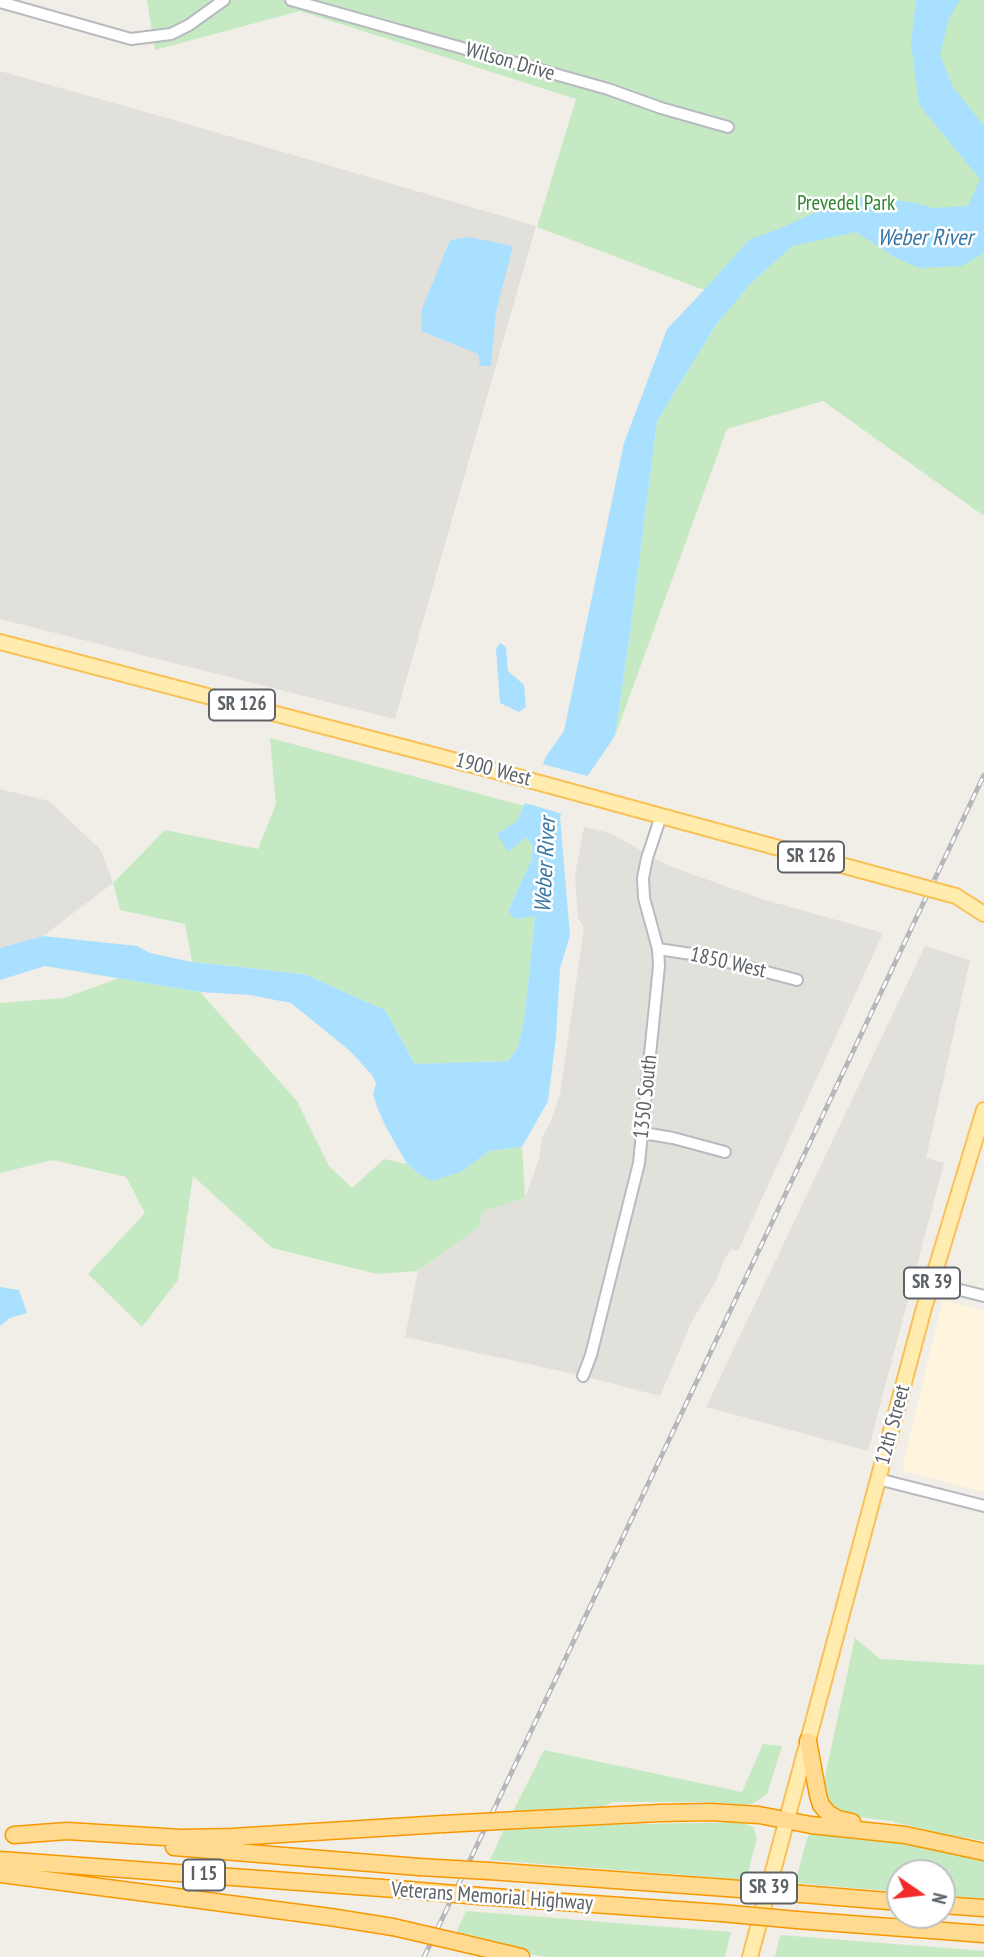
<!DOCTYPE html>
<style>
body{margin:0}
#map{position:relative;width:984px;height:1957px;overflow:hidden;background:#f1eee7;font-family:"PT Sans Narrow",sans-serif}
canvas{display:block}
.north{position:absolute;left:886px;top:1859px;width:70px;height:70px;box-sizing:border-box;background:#fff;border:2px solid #bfc1c3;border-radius:50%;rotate:104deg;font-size:19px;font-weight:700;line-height:28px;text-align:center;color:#5e6368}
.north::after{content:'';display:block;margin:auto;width:24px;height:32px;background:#f32b2b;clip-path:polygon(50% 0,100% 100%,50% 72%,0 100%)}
</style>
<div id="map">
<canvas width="984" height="1957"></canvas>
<div class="north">N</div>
</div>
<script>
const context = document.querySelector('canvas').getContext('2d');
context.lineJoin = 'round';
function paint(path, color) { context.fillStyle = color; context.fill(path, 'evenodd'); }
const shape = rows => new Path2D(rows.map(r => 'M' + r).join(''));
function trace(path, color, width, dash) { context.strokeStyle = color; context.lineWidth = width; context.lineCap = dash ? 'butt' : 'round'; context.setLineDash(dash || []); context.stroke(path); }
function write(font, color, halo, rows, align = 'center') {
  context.font = font + ' "PT Sans Narrow",sans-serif'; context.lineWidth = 5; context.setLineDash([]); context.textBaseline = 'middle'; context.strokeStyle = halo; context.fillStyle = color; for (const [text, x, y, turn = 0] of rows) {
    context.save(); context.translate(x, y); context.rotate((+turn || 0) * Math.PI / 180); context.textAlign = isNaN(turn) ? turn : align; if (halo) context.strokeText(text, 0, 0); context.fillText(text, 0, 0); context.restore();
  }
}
const commercial = shape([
 [943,1300,984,1311,984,1492,908,1472,904,1470,903,1464]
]);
const industrial = shape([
 [0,71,153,114,536,226,395,719,0,619],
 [0,789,49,801,101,850,113,883,43,936,0,948],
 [584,827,610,833,669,866,762,899,883,933,738,1251,731,1249,724,1260,716,1281,692,1321,660,1396,583,1376,405,1337,418,1271,478,1228,482,1211,525,1198,539,1159,542,1137,550,1123,560,1094,584,928,578,918,575,875],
 [925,946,970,960,926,1158,944,1163,868,1451,706,1407]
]);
const green = shape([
 [147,0,984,0,984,516,823,401,727,429,615,736,630,634,657,421,716,325,730,308,706,289,704,290,537,227,576,99,300,11,155,50],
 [270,738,525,806,517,821,533,846,531,861,508,911,535,915,525,1013,518,1047,508,1061,415,1064,385,1010,304,974,192,962,185,924,120,910,113,883,165,830,258,849,276,804],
 [119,978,200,992,297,1101,329,1166,352,1188,384,1159,407,1164,419,1174,461,1172,489,1151,522,1147,525,1198,483,1211,478,1228,418,1271,377,1274,272,1248,193,1176,178,1280,142,1327,88,1274,145,1213,126,1177,53,1160,0,1173,0,1003,64,998],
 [855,1638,880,1659,984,1665,984,1841,932,1832,891,1821,843,1815,827,1803,823,1785],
 [763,1744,782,1746,767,1794,752,1804,743,1805,704,1802,612,1802,603,1807,513,1811,544,1750,742,1792],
 [741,1822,753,1827,757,1838,746,1880,490,1860,504,1829,595,1825],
 [814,1832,908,1843,984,1857,984,1899,942,1895,942,1873,900,1873,900,1892,795,1883,807,1838,809,1835],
 [466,1911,731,1932,725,1957,550,1957,533,1955,455,1935],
 [780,1935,984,1951,984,1957,775,1957]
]);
const water = shape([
 [916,0,960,0,949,18,940,55,953,87,984,126,984,253,962,266,919,268,894,257,856,232,792,246,751,283,716,325,657,421,630,634,615,736,560,816,570,936,560,968,556,1037,548,1101,522,1147,489,1151,461,1172,432,1181,419,1174,407,1164,386,1127,377,1107,373,1094,376,1084,372,1075,350,1051,291,1003,250,995,200,992,45,966,0,980,0,948,43,936,137,946,150,953,192,962,304,974,385,1010,415,1064,508,1061,518,1047,525,1013,535,916,515,919,508,911,531,861,533,846,526,837,508,852,497,834,517,821,547,755,564,731,624,443,667,329,704,290,750,239,781,228,847,198,890,199,915,203,933,208,968,206,980,179,919,105,911,43],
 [470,237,513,246,496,312,491,366,480,366,478,354,421,331,422,309,450,240],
 [500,643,506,647,508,671,524,685,526,707,519,712,500,703,496,649],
 [0,1287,19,1290,27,1313,10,1318,0,1326]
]);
const pier = shape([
 [539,763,591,777,566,815,522,802]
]);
const minor = shape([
 [291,0,608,89,661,108,728,127],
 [0,2,131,39,171,34,189,25,224,0],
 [658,949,705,956,797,980],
 [643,1133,673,1138,725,1152],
 [932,1283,984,1296],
 [583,1376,591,1355,639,1163,659,966,658,949,644,898,643,878,647,858,661,816],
 [878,1479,984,1506]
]);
const major = shape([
 [0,642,518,777,900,881],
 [956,896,984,914],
 [750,1957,924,1308,984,1110]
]);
const highway = shape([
 [808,1741,818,1795,821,1805,829,1814,838,1819,852,1822],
 [518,1820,660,1813,710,1812,759,1815,811,1825,905,1835,984,1852],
 [14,1835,67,1831,181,1838,232,1837,443,1824],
 [174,1847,419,1867],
 [0,1860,409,1890],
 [489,1871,727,1888],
 [0,1874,330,1917,393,1927],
 [802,1894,900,1902],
 [479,1896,721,1913],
 [942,1905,984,1908],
 [797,1920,984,1934],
 [462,1943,521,1957]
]);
const rail = shape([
 [424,1957,984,775]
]);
const majorBridge = shape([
 [900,881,956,896]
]);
const highwayBridge = shape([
 [443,1824,518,1820],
 [419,1867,489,1871],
 [727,1888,802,1894],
 [409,1890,479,1896],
 [721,1913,797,1920],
 [393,1927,462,1943]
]);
const shields = [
 [242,705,66],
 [811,857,66],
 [932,1283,56],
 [204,1875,42],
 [769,1888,56]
];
const shieldNames = [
 ["SR 126",242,705],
 ["SR 126",811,857],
 ["SR 39",932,1283],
 ["I 15",204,1875],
 ["SR 39",769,1888]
];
const streetNames = [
 ["Wilson Drive",510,62,16],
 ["1900 West",493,770,15],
 ["1850 West",728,963,13],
 ["1350 South",646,1097,-84],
 ["12th Street",893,1425,-75],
 ["Veterans Memorial Highway",492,1897,4]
];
const parkNames = [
 ["Prevedel Park",846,204]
];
const waterNames = [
 ["Weber River",925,238],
 ["Weber River",546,865,-87]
];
paint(commercial, '#fff5de');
paint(industrial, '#e2e0db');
paint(green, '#c5eac3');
paint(water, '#a9e0ff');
paint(pier, '#f1eee7');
trace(minor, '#b7babe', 14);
trace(major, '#f9c058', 18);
trace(highway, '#f89800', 19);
trace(minor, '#fff', 10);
trace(major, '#ffecae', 14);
trace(highway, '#ffda90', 16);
trace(rail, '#b6b7b8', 5);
trace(rail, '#fff', 2.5, [8]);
trace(majorBridge, '#f9c058', 18, []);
trace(highwayBridge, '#f89800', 19, []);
trace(majorBridge, '#ffecae', 14);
trace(highwayBridge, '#ffda90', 16);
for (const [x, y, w] of shields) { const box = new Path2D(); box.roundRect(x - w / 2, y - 15.5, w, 31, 5); context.fillStyle = '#fff'; context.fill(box); trace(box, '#5e6368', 2); }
write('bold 19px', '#5e6368', null, shieldNames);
write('21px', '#5e6368', '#fff', streetNames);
write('21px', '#328530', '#fff', parkNames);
write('italic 23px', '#3977a6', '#fff', waterNames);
</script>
